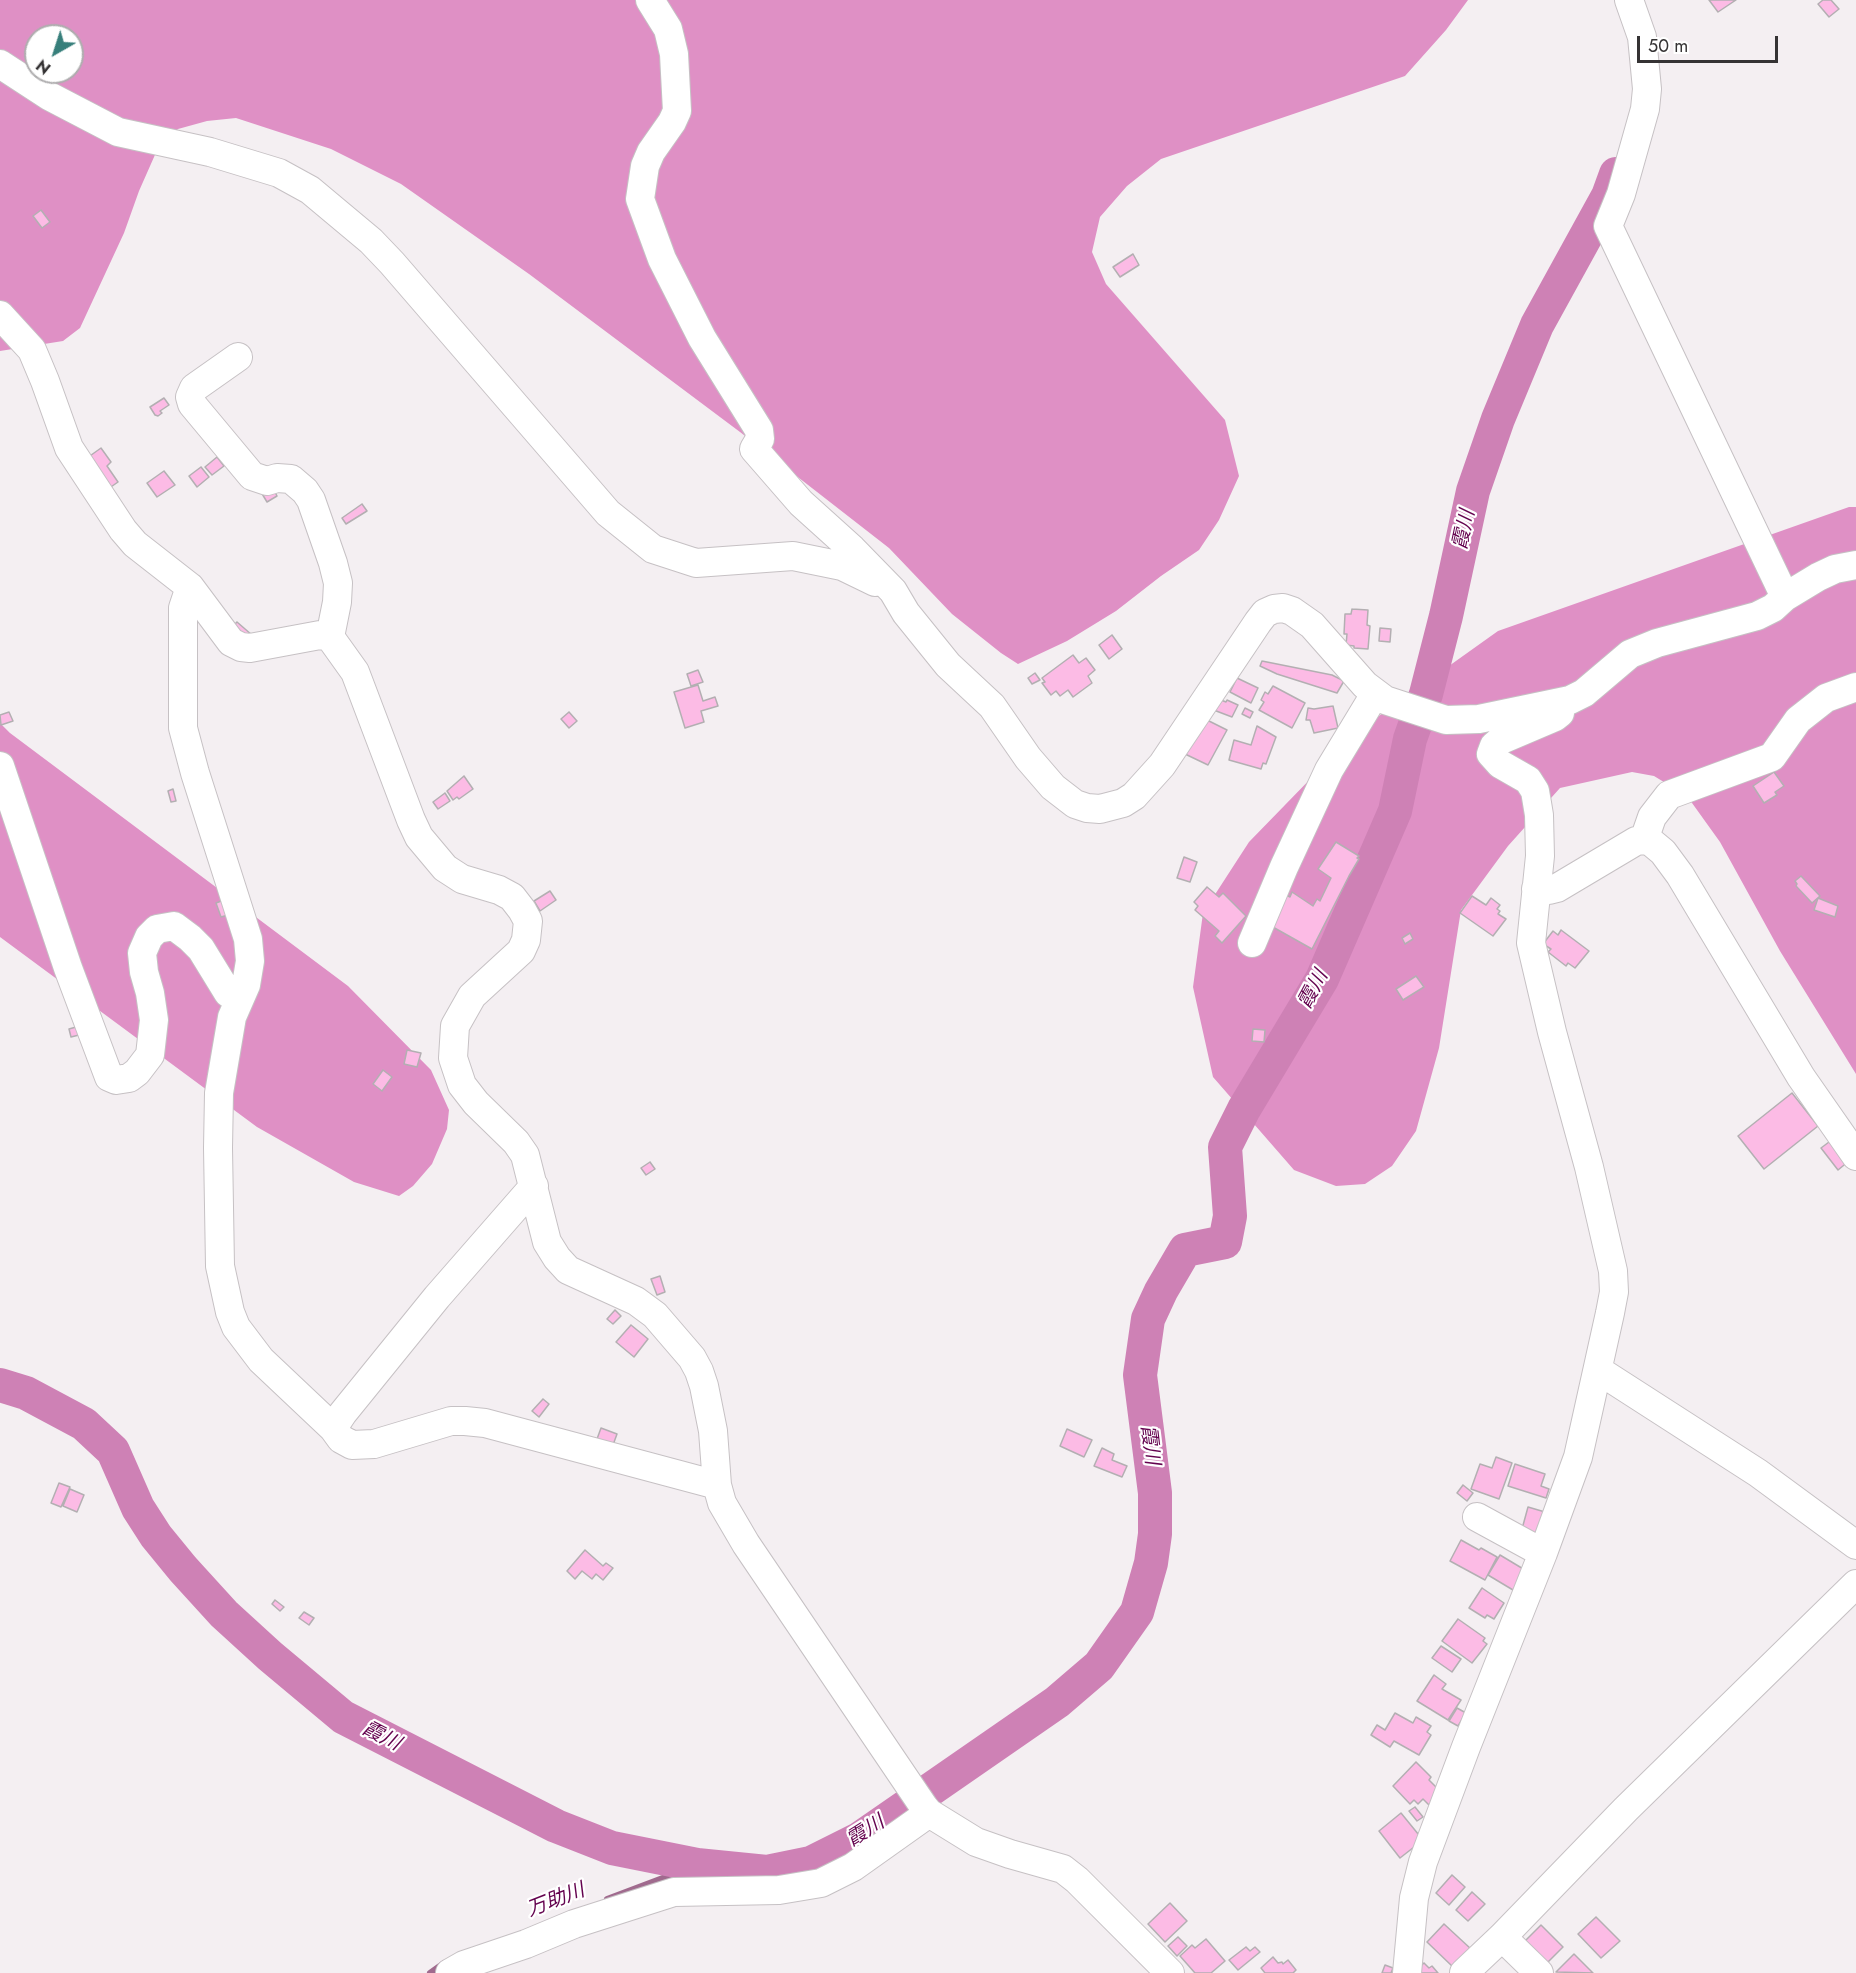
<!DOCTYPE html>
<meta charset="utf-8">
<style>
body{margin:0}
#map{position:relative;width:1856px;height:1973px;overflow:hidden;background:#f4eff2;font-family:Jost,sans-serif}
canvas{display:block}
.north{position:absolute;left:24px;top:24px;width:60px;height:60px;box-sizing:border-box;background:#fff;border:2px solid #aeadae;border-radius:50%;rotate:219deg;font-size:16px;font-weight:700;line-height:24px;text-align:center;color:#353334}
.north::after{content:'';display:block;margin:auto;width:21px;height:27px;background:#377f7b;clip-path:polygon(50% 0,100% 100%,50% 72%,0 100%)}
.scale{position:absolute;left:1637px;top:36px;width:141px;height:27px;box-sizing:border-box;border:3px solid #353334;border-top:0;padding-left:8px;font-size:18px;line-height:21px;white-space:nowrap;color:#353334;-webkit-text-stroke:4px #fff;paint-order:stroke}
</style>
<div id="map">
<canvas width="1856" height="1973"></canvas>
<div class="north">N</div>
<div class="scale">50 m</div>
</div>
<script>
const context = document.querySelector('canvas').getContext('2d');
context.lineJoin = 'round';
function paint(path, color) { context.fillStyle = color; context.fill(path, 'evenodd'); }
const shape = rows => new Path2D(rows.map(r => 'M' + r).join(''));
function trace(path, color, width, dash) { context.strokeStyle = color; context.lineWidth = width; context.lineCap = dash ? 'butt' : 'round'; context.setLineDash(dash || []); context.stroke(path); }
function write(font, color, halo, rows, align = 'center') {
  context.font = font + ' Jost,"Noto Sans JP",sans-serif'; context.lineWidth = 4.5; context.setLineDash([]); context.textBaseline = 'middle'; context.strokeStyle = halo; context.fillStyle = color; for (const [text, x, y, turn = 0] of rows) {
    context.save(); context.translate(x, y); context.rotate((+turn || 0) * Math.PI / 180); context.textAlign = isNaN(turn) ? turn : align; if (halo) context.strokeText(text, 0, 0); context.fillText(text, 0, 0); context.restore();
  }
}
const forest = shape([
 [0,0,1468,0,1446,30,1405,76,1161,159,1127,186,1100,217,1092,252,1106,284,1225,420,1239,476,1219,520,1199,550,1161,576,1116,611,1067,641,1018,664,1001,653,952,614,889,548,740,432,529,274,401,184,331,149,236,118,207,121,178,129,158,148,139,191,124,233,80,328,63,341,0,351],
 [36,36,72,36,72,72,36,72],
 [1849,507,1856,507,1856,1074,1780,951,1720,842,1687,796,1654,776,1632,772,1560,788,1508,846,1461,910,1439,1048,1416,1131,1392,1166,1365,1184,1336,1186,1294,1170,1213,1077,1193,987,1203,913,1249,842,1355,733,1498,631],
 [0,723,10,733,348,986,431,1070,449,1110,447,1129,432,1164,413,1186,399,1196,354,1182,257,1127,0,937]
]);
const stream = shape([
 [607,1899,697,1865],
 [430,1973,444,1963]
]);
const river = shape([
 [0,1385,26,1393,84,1424,113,1451,138,1508,156,1536,183,1569,224,1614,270,1656,343,1717,556,1826,612,1848,697,1865,767,1872,811,1863,859,1839,1057,1702,1099,1666,1137,1612,1151,1563,1155,1534,1155,1493,1140,1375,1148,1319,1161,1291,1185,1250,1225,1242,1230,1216,1225,1147,1244,1109,1322,979,1395,811,1410,739,1426,694,1446,616,1473,491,1498,419,1537,325,1608,196,1616,174]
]);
const building = shape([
 [1709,0,1736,0,1718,12,1709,0],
 [1823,0,1831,0,1839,9,1829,17,1818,4,1823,0],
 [41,210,50,222,42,228,33,216,41,210],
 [1133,254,1139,265,1120,277,1113,267,1133,254],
 [164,398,169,405,160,411,162,413,158,416,155,415,150,407,164,398],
 [101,448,111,462,107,466,118,482,108,489,87,458,101,448],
 [217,457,224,466,212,475,205,467,217,457],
 [201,467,209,477,197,487,189,476,201,467],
 [164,471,175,485,157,497,147,483,164,471],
 [272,486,277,496,267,502,261,492,272,486],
 [362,504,367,511,346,524,342,518,362,504],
 [1352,609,1368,610,1367,625,1370,626,1368,649,1354,648,1354,646,1346,645,1347,634,1344,634,1345,614,1351,614,1352,609],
 [237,622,252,635,246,641,233,626,237,622],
 [1380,628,1391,629,1390,642,1379,641,1380,628],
 [1112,635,1122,649,1109,659,1099,645,1112,635],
 [1073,655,1079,663,1086,658,1095,670,1088,676,1092,683,1073,697,1068,690,1060,696,1056,691,1051,695,1042,683,1045,682,1042,678,1073,655],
 [1262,661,1332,675,1344,681,1337,693,1277,674,1260,666,1262,661],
 [698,670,703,682,691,686,687,674,698,670],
 [1035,673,1040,680,1032,684,1028,678,1035,673],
 [1237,678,1258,688,1251,703,1230,692,1237,678],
 [698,685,703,701,715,697,718,706,701,711,704,722,685,728,674,692,698,685],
 [1273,686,1305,703,1292,728,1259,710,1264,702,1261,700,1265,692,1268,694,1273,686],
 [1216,698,1226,702,1227,700,1238,705,1232,717,1211,709,1216,698],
 [1333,706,1338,728,1314,733,1310,720,1306,720,1308,708,1314,709,1333,706],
 [1245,708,1253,712,1250,718,1242,714,1245,708],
 [9,712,13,721,1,725,0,715,9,712],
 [569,712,577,721,569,728,561,719,569,712],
 [1203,718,1227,730,1208,765,1185,754,1203,718],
 [1257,726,1276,737,1266,764,1263,763,1261,769,1229,760,1234,740,1251,745,1257,726],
 [1774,772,1784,786,1775,792,1777,795,1764,803,1753,786,1774,772],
 [464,776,473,789,459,799,457,797,453,800,447,791,464,776],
 [173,789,176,801,171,802,168,791,173,789],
 [445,793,450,801,438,809,433,802,445,793],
 [1336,842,1359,856,1357,858,1359,859,1349,876,1312,949,1271,926,1283,893,1290,897,1292,892,1313,906,1317,899,1320,901,1331,878,1318,869,1336,842],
 [1184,857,1197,862,1190,882,1177,878,1184,857],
 [1801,876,1820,896,1812,903,1796,886,1797,884,1795,881,1801,876],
 [1207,887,1219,897,1223,893,1246,916,1222,943,1215,936,1219,931,1195,910,1198,906,1194,902,1207,887],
 [550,891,556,900,540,911,534,901,550,891],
 [1472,896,1486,905,1491,898,1500,905,1497,909,1500,911,1498,914,1506,919,1493,936,1460,913,1472,896],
 [1818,898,1838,906,1835,917,1814,910,1818,898],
 [224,900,228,915,221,917,216,903,224,900],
 [1561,930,1589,951,1575,968,1568,963,1566,966,1548,952,1551,949,1543,944,1553,931,1558,935,1561,930],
 [1410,933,1413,939,1405,944,1402,938,1410,933],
 [1416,976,1424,987,1403,1000,1396,989,1416,976],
 [76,1027,79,1035,71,1037,69,1029,76,1027],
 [1253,1029,1265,1030,1264,1042,1252,1041,1253,1029],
 [407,1050,421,1053,417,1067,404,1064,407,1050],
 [383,1070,392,1077,382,1091,373,1084,383,1070],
 [1792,1093,1818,1126,1764,1169,1738,1136,1792,1093],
 [1829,1142,1849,1161,1838,1170,1821,1148,1829,1142],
 [650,1162,655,1169,646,1175,641,1168,650,1162],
 [660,1276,665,1292,657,1295,651,1279,660,1276],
 [615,1310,621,1316,613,1324,607,1319,615,1310],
 [631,1325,648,1339,634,1357,616,1342,631,1325],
 [543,1399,549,1404,539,1417,532,1411,543,1399],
 [601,1428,617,1434,613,1445,597,1439,601,1428],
 [1067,1429,1092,1440,1084,1457,1060,1446,1067,1429],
 [1102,1448,1114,1454,1112,1460,1127,1466,1122,1477,1094,1466,1102,1448],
 [1496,1457,1512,1463,1499,1499,1471,1489,1480,1464,1492,1468,1496,1457],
 [1515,1464,1545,1474,1541,1486,1549,1489,1546,1498,1508,1486,1515,1464],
 [59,1483,70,1487,61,1507,51,1503,59,1483],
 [1463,1485,1473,1493,1467,1501,1457,1493,1463,1485],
 [70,1489,84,1495,77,1512,63,1506,70,1489],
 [1528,1507,1545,1512,1538,1534,1522,1529,1528,1507],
 [1461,1540,1479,1550,1481,1548,1497,1557,1485,1580,1450,1561,1461,1540],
 [585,1550,603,1566,606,1563,613,1568,603,1580,596,1574,592,1579,582,1571,575,1579,567,1571,585,1550],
 [1500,1555,1530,1573,1518,1593,1488,1575,1500,1555],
 [1482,1588,1504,1603,1494,1619,1487,1615,1485,1618,1469,1608,1482,1588],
 [275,1600,284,1607,280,1611,272,1604,275,1600],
 [304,1612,314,1618,309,1625,299,1618,304,1612],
 [1458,1619,1485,1638,1483,1641,1487,1644,1472,1663,1442,1641,1458,1619],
 [1441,1646,1461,1659,1452,1672,1432,1658,1441,1646],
 [1434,1675,1446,1684,1442,1689,1461,1700,1448,1720,1417,1701,1434,1675],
 [1457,1708,1466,1713,1458,1726,1449,1721,1457,1708],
 [1395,1713,1413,1723,1416,1717,1431,1726,1427,1732,1431,1735,1419,1755,1394,1741,1390,1747,1371,1735,1377,1725,1385,1730,1395,1713],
 [1416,1762,1431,1777,1429,1780,1443,1794,1430,1806,1423,1799,1418,1804,1414,1800,1410,1804,1393,1786,1416,1762],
 [1415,1807,1423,1817,1417,1821,1409,1811,1415,1807],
 [1401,1813,1423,1840,1400,1858,1379,1831,1401,1813],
 [1452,1875,1465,1887,1449,1905,1436,1893,1452,1875],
 [1472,1892,1485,1904,1468,1921,1456,1910,1472,1892],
 [1170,1903,1187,1921,1165,1942,1148,1924,1170,1903],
 [1596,1917,1620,1941,1601,1958,1578,1934,1596,1917],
 [1444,1924,1471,1949,1453,1967,1427,1942,1444,1924],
 [1541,1925,1563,1947,1547,1963,1525,1941,1541,1925],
 [1178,1937,1187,1946,1177,1956,1168,1946,1178,1937],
 [1206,1939,1225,1961,1211,1973,1195,1973,1180,1956,1192,1945,1195,1948,1206,1939],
 [1246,1947,1250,1951,1255,1947,1260,1952,1238,1970,1229,1960,1246,1947],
 [1574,1954,1593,1973,1556,1972,1574,1954],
 [1273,1957,1278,1963,1282,1962,1283,1964,1288,1960,1296,1970,1293,1973,1265,1973,1261,1968,1273,1957],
 [1424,1963,1429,1968,1432,1966,1438,1973,1413,1973,1424,1963],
 [1385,1965,1393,1968,1391,1973,1382,1973,1385,1965]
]);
const minor = shape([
 [650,0,668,29,674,54,677,111,672,122,651,152,645,166,640,199,662,259,702,338,759,430,760,439,754,449,801,503,852,549,893,591,906,613,948,665,992,706,1028,758,1053,787,1075,804,1087,808,1100,809,1123,803,1134,796,1162,765,1258,622,1265,613,1274,609,1283,608,1292,611,1312,625,1365,685,1385,700,1446,720,1479,719,1570,700,1584,693,1630,654,1657,643,1757,616,1773,608,1785,597,1818,577,1835,569,1856,565],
 [1629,0,1642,37,1647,89,1645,109,1632,155,1621,194,1608,226,1785,597],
 [0,64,49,96,118,132,210,152,279,173,310,190,371,241,392,263,608,513,653,549,696,563,793,556,842,566,875,582],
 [0,315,32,350,45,381,69,448,123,530,135,544,190,587,231,642,241,647,250,648,320,635,330,637,355,672,411,820,419,837,445,868,462,879,499,890,512,897,522,910,528,921,526,940,521,951,472,996,455,1026,453,1058,462,1085,476,1103,516,1142,525,1155,547,1242,557,1258,568,1270,636,1301,655,1315,692,1358,699,1371,704,1386,713,1431,717,1485,722,1503,746,1544,924,1807,929,1813,976,1842,1010,1854,1063,1869,1077,1880,1170,1973],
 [238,357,194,388,190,397,192,404,252,476,267,481,277,478,291,479,305,491,311,500,333,563,338,583,337,602,330,637],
 [190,587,183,608,183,728,195,773,248,939,250,961,246,985,232,1017,219,1093,218,1148,220,1266,230,1312,236,1327,261,1360,333,1428,341,1439,352,1445,374,1444,451,1421,465,1421,485,1423,717,1485],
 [0,766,68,968,109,1077,116,1080,129,1078,137,1072,150,1055,154,1020,150,993,144,972,142,953,149,937,157,929,174,926,190,938,201,949,228,993,239,1000],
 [1644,840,1652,817,1669,795,1772,757,1798,720,1826,698,1856,687],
 [1536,889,1549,890,1557,888,1636,841,1644,840,1651,842,1663,852,1680,875,1801,1077,1856,1156],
 [1252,943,1284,867,1329,770,1375,694],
 [1598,1370,1758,1473,1856,1545],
 [333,1428,343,1413,437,1297,534,1186],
 [1543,1553,1578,1457,1610,1313,1614,1292,1613,1271,1589,1167,1552,1032,1531,943,1540,856,1539,815,1535,791,1528,780,1500,764,1491,754,1494,746,1501,740,1555,717,1560,713],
 [1502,1937,1539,1973],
 [450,1973,464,1965,526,1944,574,1924,674,1892,779,1890,821,1883,853,1867,929,1813],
 [1407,1973,1414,1898,1423,1862,1466,1747,1543,1553,1477,1517],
 [1464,1973,1502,1937,1626,1809,1856,1584]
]);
const waterNames = [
 ["霞川",1465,530,-78],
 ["霞川",1314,990,-62],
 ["霞川",1149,1445,83],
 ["霞川",381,1737,27],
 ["霞川",866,1832,-32],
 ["万助川",556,1901,-21]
];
paint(forest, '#df90c5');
trace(stream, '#a06a8e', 6);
trace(river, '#ce81b5', 34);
paint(building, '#fcbbe5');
trace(building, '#b3afb2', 1.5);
trace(minor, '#c6c1c4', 30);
trace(minor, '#fff', 28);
write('italic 20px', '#64034f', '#fff', waterNames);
</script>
